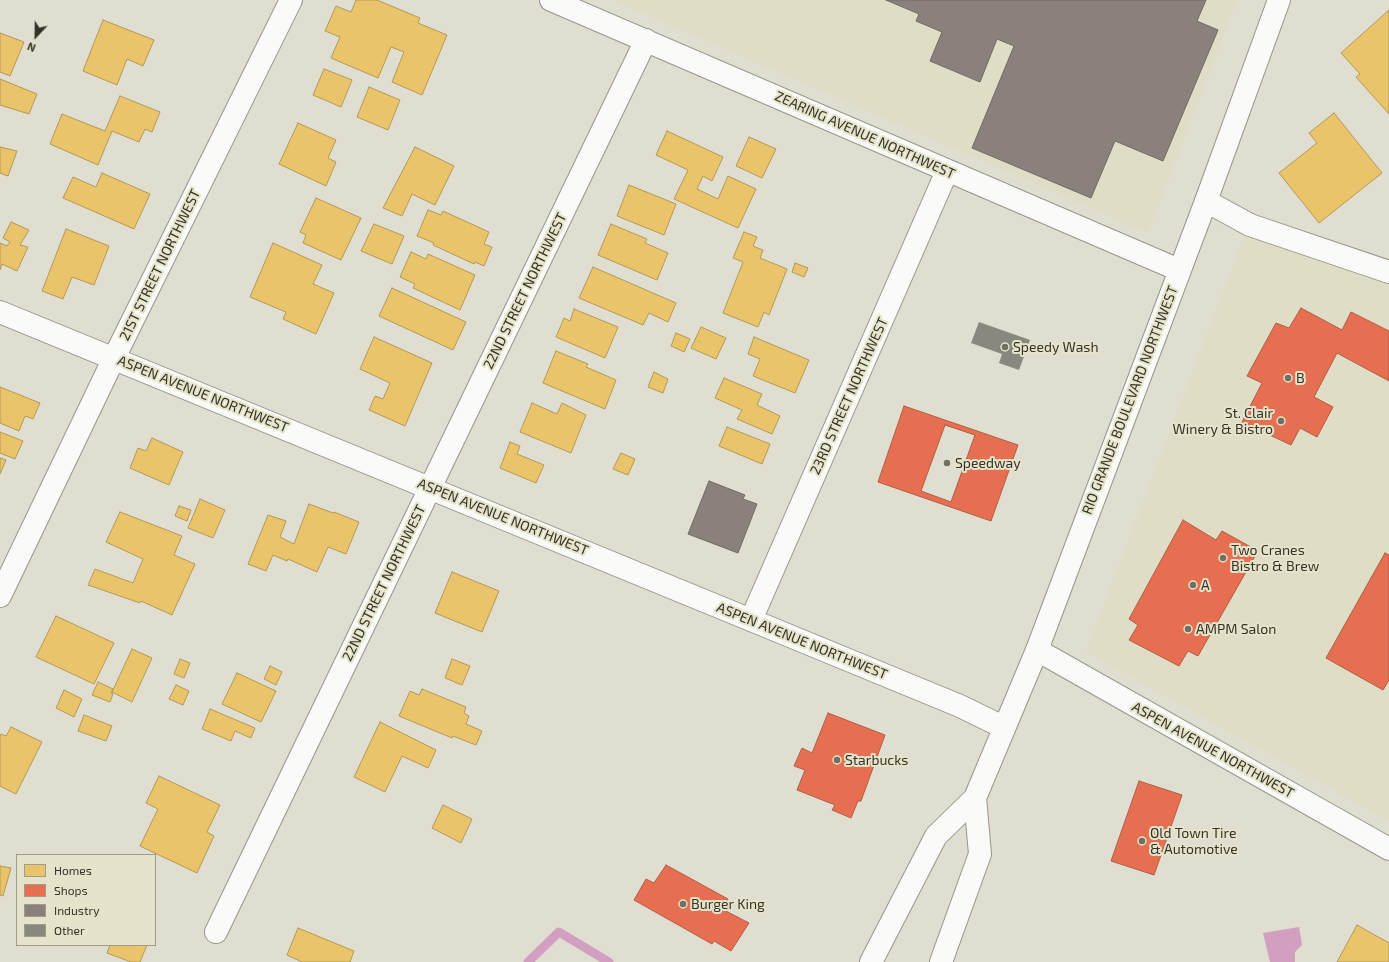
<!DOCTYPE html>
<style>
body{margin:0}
#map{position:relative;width:1389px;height:962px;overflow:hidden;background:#dfded0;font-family:"Exo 2",sans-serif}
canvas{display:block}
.legend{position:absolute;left:16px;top:854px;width:140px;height:92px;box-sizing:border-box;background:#e5e4ca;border:1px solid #9e9d8a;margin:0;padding:5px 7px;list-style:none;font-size:12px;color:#343329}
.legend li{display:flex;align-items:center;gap:8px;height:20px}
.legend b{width:20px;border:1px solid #9e9d8a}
.north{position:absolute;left:16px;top:16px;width:40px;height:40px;-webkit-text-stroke:3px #e5e4ca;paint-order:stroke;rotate:202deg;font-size:11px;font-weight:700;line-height:16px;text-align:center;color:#343329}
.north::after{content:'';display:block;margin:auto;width:14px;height:18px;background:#343329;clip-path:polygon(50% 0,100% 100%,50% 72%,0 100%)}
</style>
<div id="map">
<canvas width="1389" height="962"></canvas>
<ul class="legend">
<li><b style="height:11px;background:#e9c46a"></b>Homes</li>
<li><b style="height:11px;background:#e76f51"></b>Shops</li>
<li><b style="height:11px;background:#8a817c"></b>Industry</li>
<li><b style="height:11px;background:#89887e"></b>Other</li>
</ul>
<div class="north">N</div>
</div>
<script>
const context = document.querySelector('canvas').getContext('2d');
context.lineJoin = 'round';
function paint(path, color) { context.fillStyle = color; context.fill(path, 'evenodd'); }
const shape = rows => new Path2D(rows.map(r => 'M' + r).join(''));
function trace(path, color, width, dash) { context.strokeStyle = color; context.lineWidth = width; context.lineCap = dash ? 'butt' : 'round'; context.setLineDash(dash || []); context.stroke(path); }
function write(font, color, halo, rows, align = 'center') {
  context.font = font + ' "Exo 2",sans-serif'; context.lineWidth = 4; context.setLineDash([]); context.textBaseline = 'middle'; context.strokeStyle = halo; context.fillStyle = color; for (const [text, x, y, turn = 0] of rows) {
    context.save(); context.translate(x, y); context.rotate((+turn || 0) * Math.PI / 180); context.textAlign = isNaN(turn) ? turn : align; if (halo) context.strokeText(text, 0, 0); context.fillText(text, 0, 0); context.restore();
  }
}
const built = shape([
 [613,0,1237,0,1148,233],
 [1246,232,1389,282,1389,821,1086,652]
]);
const water = shape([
 [1299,927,1302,945,1295,952,1295,962,1270,962,1263,933]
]);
const homes = shape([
 [356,0,377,0,420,18,418,23,447,35,422,95,392,82,404,52,391,47,378,78,331,58,340,37,325,31,336,6,351,12,356,0],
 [1389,10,1389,114,1356,77,1360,74,1341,53,1389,10],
 [103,20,154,40,143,66,127,59,117,85,83,71,103,20],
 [0,33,24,42,10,76,0,72,0,33],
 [324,69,352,80,341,107,313,95,324,69],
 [0,79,37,94,29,114,0,105,0,79],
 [369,87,400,100,388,130,357,117,369,87],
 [120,96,160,112,152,132,145,129,139,142,112,131,98,165,50,144,62,114,105,131,120,96],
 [1334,113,1382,173,1319,223,1279,173,1317,143,1309,133,1334,113],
 [298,123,336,140,328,158,336,162,326,186,279,164,298,123],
 [667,131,723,157,712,181,703,176,697,189,718,199,728,176,756,189,738,228,674,199,688,170,656,155,667,131],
 [749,137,776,149,762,178,736,166,749,137],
 [0,147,17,151,8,176,0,173,0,147],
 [415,147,454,166,435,205,412,194,402,216,383,208,415,147],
 [102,173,150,194,134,229,63,198,73,177,96,187,102,173],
 [629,185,676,204,664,235,617,216,629,185],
 [316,198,361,218,341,260,303,243,306,235,300,232,316,198],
 [428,210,441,215,443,211,489,232,484,244,492,247,484,266,475,262,474,264,433,245,434,243,417,236,428,210],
 [11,222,29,230,20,245,28,247,17,271,2,264,0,270,0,243,7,246,10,242,3,238,11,222],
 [374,224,404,236,392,264,361,251,374,224],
 [611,224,647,239,645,243,668,253,657,280,598,255,611,224],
 [66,229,109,246,94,285,72,277,63,299,42,291,66,229],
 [744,232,757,237,753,246,763,250,760,258,787,269,769,315,764,312,758,327,723,313,743,262,733,258,744,232],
 [273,243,322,265,313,284,334,293,316,334,283,319,286,312,250,297,273,243],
 [411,252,426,259,428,254,475,275,460,310,413,288,415,284,400,277,411,252],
 [795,263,808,268,804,277,792,272,795,263],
 [593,267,676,303,668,322,649,313,643,325,579,298,593,267],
 [392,288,466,322,453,350,379,316,392,288],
 [574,309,618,327,605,358,556,337,564,318,570,321,574,309],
 [701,327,726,338,716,359,691,348,701,327],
 [676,333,690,339,684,352,671,346,676,333],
 [374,337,432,363,405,426,369,410,375,396,383,399,390,383,360,369,374,337],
 [754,337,809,360,795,393,753,376,760,359,748,354,754,337],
 [556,351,588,364,586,367,616,380,605,409,543,383,556,351],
 [654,372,668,379,663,393,648,387,654,372],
 [724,378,762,394,757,405,780,416,772,434,737,419,742,410,715,398,724,378],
 [0,387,40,403,33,419,25,416,19,431,0,423,0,387],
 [532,403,557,414,562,403,586,415,571,453,520,432,532,403],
 [727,427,770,444,762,464,719,446,727,427],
 [0,432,23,441,15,459,0,453,0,432],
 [152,438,183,452,169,485,130,468,138,448,146,451,152,438],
 [510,442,520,446,517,454,544,465,536,483,500,468,510,442],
 [621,453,635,459,628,475,613,469,621,453],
 [0,458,6,460,0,474,0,458],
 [200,499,225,510,213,538,188,528,200,499],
 [309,504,333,513,334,512,359,522,346,554,328,547,317,572,288,559,287,561,273,555,266,571,248,564,268,515,286,521,280,537,294,544,309,504],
 [179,506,191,510,187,521,175,516,179,506],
 [120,512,182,536,174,555,195,564,172,615,141,601,140,603,88,585,95,569,133,583,143,559,106,542,120,512],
 [452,572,499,591,482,632,435,613,452,572],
 [56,616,114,643,94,684,36,657,56,616],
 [132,649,152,658,132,702,112,692,132,649],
 [180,659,190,663,184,678,174,674,180,659],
 [452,659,470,666,462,685,445,678,452,659],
 [270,666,282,672,276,685,264,679,270,666],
 [237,673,276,691,261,722,222,704,237,673],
 [98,682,113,689,111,693,113,694,110,702,92,695,98,682],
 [176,685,189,691,183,705,169,699,176,685],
 [422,689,466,707,464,713,469,716,466,724,482,731,476,745,453,736,452,738,399,716,410,691,419,695,422,689],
 [64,690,82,699,74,717,56,708,64,690],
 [210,709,255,728,251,738,235,731,231,741,202,729,210,709],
 [84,715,112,726,106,741,78,731,84,715],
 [380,722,436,750,428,768,402,756,385,792,354,777,380,722],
 [11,727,42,742,16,794,0,786,0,737,1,734,6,736,11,727],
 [159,776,220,805,207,832,214,836,197,873,140,846,158,809,146,803,159,776],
 [443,805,472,819,461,843,432,828,443,805],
 [0,866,11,868,3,896,0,895,0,866],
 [1357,925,1389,943,1389,962,1337,962,1357,925],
 [298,928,354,951,350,962,302,962,287,955,298,928],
 [110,945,147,945,140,962,131,962,107,953,110,945]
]);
const shops = shape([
 [1301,308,1342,330,1351,312,1389,331,1389,381,1337,353,1314,397,1333,407,1317,437,1300,428,1291,445,1242,422,1262,383,1247,376,1276,323,1289,328,1301,308],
 [904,406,1018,445,991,521,878,482,904,406],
 [945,425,975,435,951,502,921,491,945,425],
 [1183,520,1216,540,1222,531,1258,551,1198,656,1188,651,1179,666,1129,640,1138,625,1129,619,1183,520],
 [1385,553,1389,555,1389,680,1383,690,1326,658,1385,553],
 [828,713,885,735,861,801,858,801,851,818,832,810,835,805,797,790,805,770,794,766,802,748,812,753,828,713],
 [1139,781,1182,795,1154,875,1111,861,1139,781],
 [666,865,728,899,722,909,749,923,731,951,714,941,712,944,634,900,646,879,654,883,666,865]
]);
const industry = shape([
 [886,0,1206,0,1197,21,1218,30,1163,161,1115,141,1091,198,972,148,1014,46,997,39,980,82,930,61,942,32,916,21,919,14,886,0],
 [709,481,745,495,743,499,757,504,738,553,688,534,709,481]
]);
const stream = shape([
 [528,962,559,932,609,962]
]);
const building = shape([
 [979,322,1030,340,1019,370,999,363,1002,354,971,343]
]);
const minor = shape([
 [551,0,1179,270],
 [1206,201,1250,225,1389,272],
 [0,312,751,620,960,706,1003,727],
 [0,596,114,358,291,0],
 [751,620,947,171],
 [1037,650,1389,849],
 [216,932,646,40]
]);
const major = shape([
 [871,962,936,836,975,798,1037,650,1206,201,1279,0],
 [941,962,980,854,975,798]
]);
const markers = [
 [1005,347,4,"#706f63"],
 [1288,378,4,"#706f63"],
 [1281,421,4,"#706f63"],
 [947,463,4,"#706f63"],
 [1223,558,4,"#706f63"],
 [1193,585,4,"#706f63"],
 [1188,629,4,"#706f63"],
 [837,760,4,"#706f63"],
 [1142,841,4,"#706f63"],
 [683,904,4,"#706f63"]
];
const streetNames = [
 ["ZEARING AVENUE NORTHWEST",865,135,24],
 ["21ST STREET NORTHWEST",160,265,-64],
 ["22ND STREET NORTHWEST",525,291,-64],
 ["ASPEN AVENUE NORTHWEST",203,394,22],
 ["23RD STREET NORTHWEST",849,396,-66],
 ["RIO GRANDE BOULEVARD NORTHWEST",1130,400,-69],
 ["ASPEN AVENUE NORTHWEST",503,517,22],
 ["22ND STREET NORTHWEST",384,583,-64],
 ["ASPEN AVENUE NORTHWEST",802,641,22],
 ["ASPEN AVENUE NORTHWEST",1213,750,29]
];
const poiNames = [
 ["Speedy Wash",1013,347],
 ["B",1296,378],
 ["St. Clair",1273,413,"right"],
 ["Winery & Bistro",1273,429,"right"],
 ["Speedway",955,463],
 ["Two Cranes",1231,550],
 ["Bistro & Brew",1231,566],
 ["A",1201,585],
 ["AMPM Salon",1196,629],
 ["Starbucks",845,760],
 ["Old Town Tire",1150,833],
 ["& Automotive",1150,849],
 ["Burger King",691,904]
];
paint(built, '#dfddc5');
paint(water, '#d39fc1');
paint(homes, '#e9c46a');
trace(homes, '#b39856', 1);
paint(shops, '#e76f51');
trace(shops, '#b15d45', 1);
paint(industry, '#8a817c');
trace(industry, '#706a63', 1);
trace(stream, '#d39fc1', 9);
paint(building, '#89887e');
trace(minor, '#97968c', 24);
trace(major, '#97968c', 24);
trace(minor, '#fafaf8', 22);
trace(major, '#fafaf8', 22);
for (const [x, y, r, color] of markers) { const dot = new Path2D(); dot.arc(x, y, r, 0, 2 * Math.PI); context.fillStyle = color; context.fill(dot); trace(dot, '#e5e4ca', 1.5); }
write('14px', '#343329', '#e5e4ca', streetNames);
write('14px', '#343329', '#e5e4ca', poiNames, 'left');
</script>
